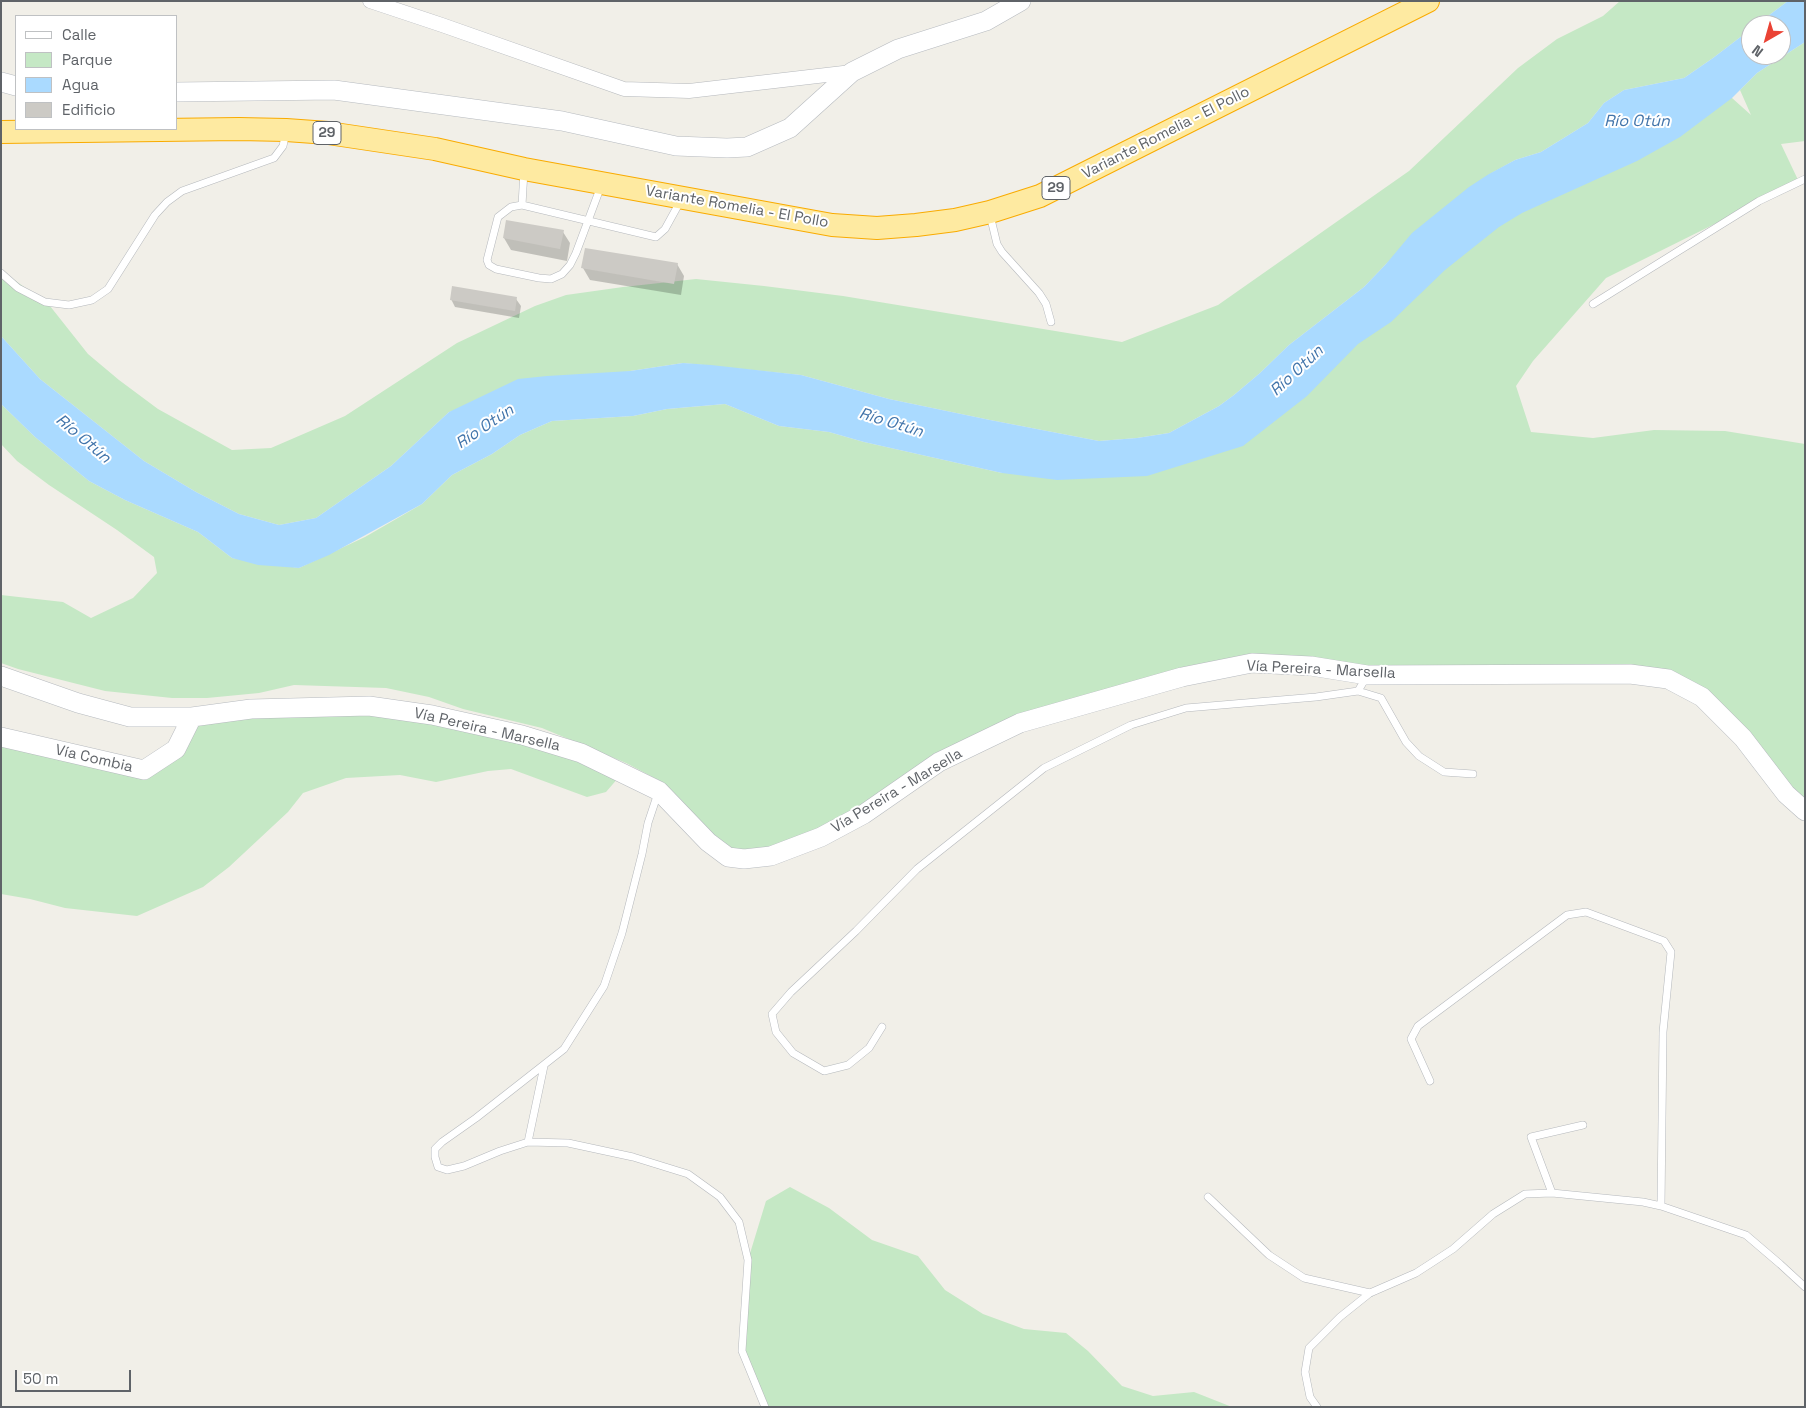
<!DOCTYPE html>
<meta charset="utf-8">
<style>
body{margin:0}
#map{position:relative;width:1806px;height:1408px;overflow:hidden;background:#f1efe8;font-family:"Space Grotesk",sans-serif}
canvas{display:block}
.frame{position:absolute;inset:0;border:2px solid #5f6368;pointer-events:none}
.legend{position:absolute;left:15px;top:15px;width:162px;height:115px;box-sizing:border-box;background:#fff;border:1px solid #bfc1c3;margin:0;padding:6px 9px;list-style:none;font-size:15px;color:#5f6368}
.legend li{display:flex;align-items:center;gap:10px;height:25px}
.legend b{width:25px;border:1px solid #bfc1c3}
.north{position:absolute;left:1741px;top:15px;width:50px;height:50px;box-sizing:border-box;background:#fff;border:1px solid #bfc1c3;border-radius:50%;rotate:218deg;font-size:14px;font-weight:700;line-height:20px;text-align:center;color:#5f6368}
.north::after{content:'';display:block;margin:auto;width:18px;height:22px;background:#ea4335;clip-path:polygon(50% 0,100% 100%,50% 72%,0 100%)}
.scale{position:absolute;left:15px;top:1370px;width:116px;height:22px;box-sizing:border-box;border:2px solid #5f6368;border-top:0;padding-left:6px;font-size:15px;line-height:18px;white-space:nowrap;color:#5f6368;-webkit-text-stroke:4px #fff;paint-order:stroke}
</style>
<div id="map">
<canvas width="1806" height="1408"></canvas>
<div class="frame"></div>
<ul class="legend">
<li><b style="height:6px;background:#fff"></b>Calle</li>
<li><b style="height:14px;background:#c5e8c5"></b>Parque</li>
<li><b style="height:14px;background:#aadaff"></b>Agua</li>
<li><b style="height:14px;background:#cccac5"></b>Edificio</li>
</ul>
<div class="north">N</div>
<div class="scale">50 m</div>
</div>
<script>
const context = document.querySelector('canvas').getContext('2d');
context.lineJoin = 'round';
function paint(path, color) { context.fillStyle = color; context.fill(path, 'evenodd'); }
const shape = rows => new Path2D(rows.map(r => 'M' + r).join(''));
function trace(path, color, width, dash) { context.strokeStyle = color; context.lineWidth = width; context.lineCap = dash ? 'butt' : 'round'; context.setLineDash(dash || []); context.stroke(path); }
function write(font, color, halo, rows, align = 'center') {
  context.font = font + ' "Space Grotesk",sans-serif'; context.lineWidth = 4; context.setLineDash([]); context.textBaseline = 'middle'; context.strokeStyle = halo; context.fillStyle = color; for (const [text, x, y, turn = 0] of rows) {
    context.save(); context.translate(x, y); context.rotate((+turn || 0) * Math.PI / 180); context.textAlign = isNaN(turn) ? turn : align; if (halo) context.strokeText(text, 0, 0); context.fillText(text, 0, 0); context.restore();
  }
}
const green = shape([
 [1620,1,1788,1,1756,25,1751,25,1751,29,1713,58,1684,78,1624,90,1604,103,1588,123,1541,152,1515,160,1490,174,1386,264,1364,287,1289,345,1260,373,1234,395,1219,406,1169,433,1137,438,1099,441,990,420,889,399,801,375,683,363,630,371,449,412,391,466,316,518,279,525,239,514,196,492,144,461,40,379,1,336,1,270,50,306,88,354,119,380,158,409,232,450,271,448,345,416,457,343,535,306,566,295,623,287,696,279,764,286,843,296,1122,342,1218,305,1409,171,1518,68,1557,39,1603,16],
 [1805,42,1805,141,1781,144,1799,182,1606,278,1533,361,1516,386,1531,432,1593,438,1654,430,1725,431,1805,444,1805,811,1743,738,1668,679,1252,663,1020,723,804,844,746,859,708,842,664,783,626,763,542,728,463,709,429,697,386,688,294,685,259,693,207,698,172,698,105,691,18,669,1,663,1,595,63,602,91,618,133,598,157,573,154,557,117,530,49,485,17,461,1,444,1,404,35,437,89,481,125,500,198,532,232,558,299,568,365,537,422,504,452,475,492,454,520,435,552,421,633,416,667,409,725,404,779,426,829,432,864,442,1002,473,1268,426,1469,220,1705,88,1732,98,1751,115,1740,90,1757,73],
 [332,706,522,735,619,777,606,792,587,797,511,769,488,771,436,782,400,775,346,778,303,793,288,812,229,867,203,887,137,916,65,908,30,899,1,894,1,737,143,770,192,717],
 [790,1187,829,1208,872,1240,918,1256,945,1290,983,1314,1024,1329,1066,1333,1088,1351,1122,1386,1153,1396,1194,1392,1232,1407,765,1407,742,1351,748,1260,766,1201]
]);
const water = shape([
 [1788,1,1805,1,1805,42,1757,73,1732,98,1680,137,1637,161,1522,213,1499,227,1445,270,1391,322,1358,344,1307,396,1243,446,1147,476,1057,480,1002,473,864,442,829,432,779,426,725,404,667,409,633,416,552,421,520,435,492,454,452,475,422,504,329,555,299,568,258,565,232,558,198,532,125,500,89,481,35,437,1,404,1,336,40,379,144,461,196,492,239,514,279,525,316,518,391,466,449,412,518,379,547,376,630,371,683,363,711,365,801,375,889,399,990,420,1099,441,1137,438,1169,433,1219,406,1234,395,1260,373,1289,345,1364,287,1386,264,1412,233,1469,187,1489,174,1515,160,1541,152,1588,123,1604,103,1624,90,1684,78,1713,58,1751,29,1751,55,1781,55,1781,25,1756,25]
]);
const shadow = shape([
 [563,232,570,243,567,261,511,250,504,238],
 [677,264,684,276,681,295,590,280,583,268],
 [451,299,516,299,521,306,519,318,455,307]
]);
const building = shape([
 [506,220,564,230,560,249,503,238],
 [585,248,678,263,674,284,581,268],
 [452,286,517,297,515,311,450,300]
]);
const service = shape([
 [524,171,522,205,511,207,498,217,487,260,489,265,496,269,539,278,551,279,562,274,570,265,576,253,601,186],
 [522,205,656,237,665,229,681,200],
 [990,215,997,244,1002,252,1039,293,1046,304,1051,322],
 [1,273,18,288,45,302,69,305,92,300,108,289,155,215,167,202,182,191,274,158,283,146,286,132],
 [1593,304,1759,201,1805,179],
 [1367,676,1358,691,1381,698,1406,742,1419,756,1444,772,1473,774],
 [658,793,648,823,642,854,622,933,604,986,564,1049,476,1118,442,1142,435,1149,435,1157,438,1167,447,1170,464,1166,500,1151,528,1142,568,1143,633,1157,688,1174,720,1197,739,1222,748,1260,742,1351,765,1407],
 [882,1027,869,1048,848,1065,824,1071,793,1053,776,1032,772,1014,791,992,856,931,917,869,1044,768,1131,725,1186,708,1316,697,1358,691],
 [1430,1081,1411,1039,1418,1026,1567,915,1586,912,1664,941,1671,952,1663,1032,1661,1206],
 [528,1142,544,1066],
 [1552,1193,1531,1137,1583,1125],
 [1208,1197,1269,1255,1304,1278,1370,1293],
 [1317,1407,1310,1397,1305,1372,1309,1348,1340,1317,1370,1293,1416,1273,1453,1249,1493,1214,1525,1194,1552,1193,1643,1202,1661,1206,1746,1235,1780,1264,1805,1287]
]);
const minor = shape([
 [370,1,442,25,624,89,689,91,852,72]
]);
const secondary = shape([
 [1,82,16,86],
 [176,92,334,90,562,121,676,146,727,148,747,147,790,128,852,72,898,49,986,21,1021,1],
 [1,676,78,703,130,717,192,717,251,709,369,706,432,715,522,735,581,753,659,791,708,842,728,857,744,859,771,856,821,837,864,814,939,762,1020,723,1182,677,1252,663,1311,666,1367,675,1630,674,1668,679,1702,697,1743,738,1786,794,1805,811],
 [1,737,144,770,176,749,192,717]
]);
const trunk = shape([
 [1,132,239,129,286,130,328,133,435,149,524,169,832,225,877,228,916,225,955,220,990,212,1040,196,1428,1]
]);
const shields = [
 [327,133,28],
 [1056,188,28]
];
const shieldNames = [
 ["29",327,133],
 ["29",1056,188]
];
const streetNames = [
 ["Variante Romelia - El Pollo",1166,133,-27],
 ["Variante Romelia - El Pollo",737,207,10],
 ["Vía Pereira - Marsella",1321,670,3],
 ["Vía Pereira - Marsella",487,730,13],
 ["Vía Combia",94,759,13],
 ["Vía Pereira - Marsella",897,791,-31]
];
const waterNames = [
 ["Río Otún",1637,122],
 ["Río Otún",1297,371,-43],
 ["Río Otún",891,423,17],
 ["Río Otún",485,427,-34],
 ["Río Otún",83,439,40]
];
paint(green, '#c5e8c5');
paint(water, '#aadaff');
paint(shadow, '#0003');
paint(building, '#cccac5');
trace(service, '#b5b8bc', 8);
trace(minor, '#b5b8bc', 15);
trace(secondary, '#b6babf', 20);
trace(trunk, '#f9ab00', 24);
trace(service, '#fff', 7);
trace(minor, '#fff', 14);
trace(secondary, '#fff', 19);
trace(trunk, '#feeaa1', 22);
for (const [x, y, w] of shields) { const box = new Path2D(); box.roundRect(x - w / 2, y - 11.5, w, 23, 4); context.fillStyle = '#fff'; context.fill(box); trace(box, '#5f6368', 1); }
write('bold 14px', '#5f6368', null, shieldNames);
write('15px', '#5f6368', '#fff', streetNames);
write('italic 16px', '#4174aa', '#fff', waterNames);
</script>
